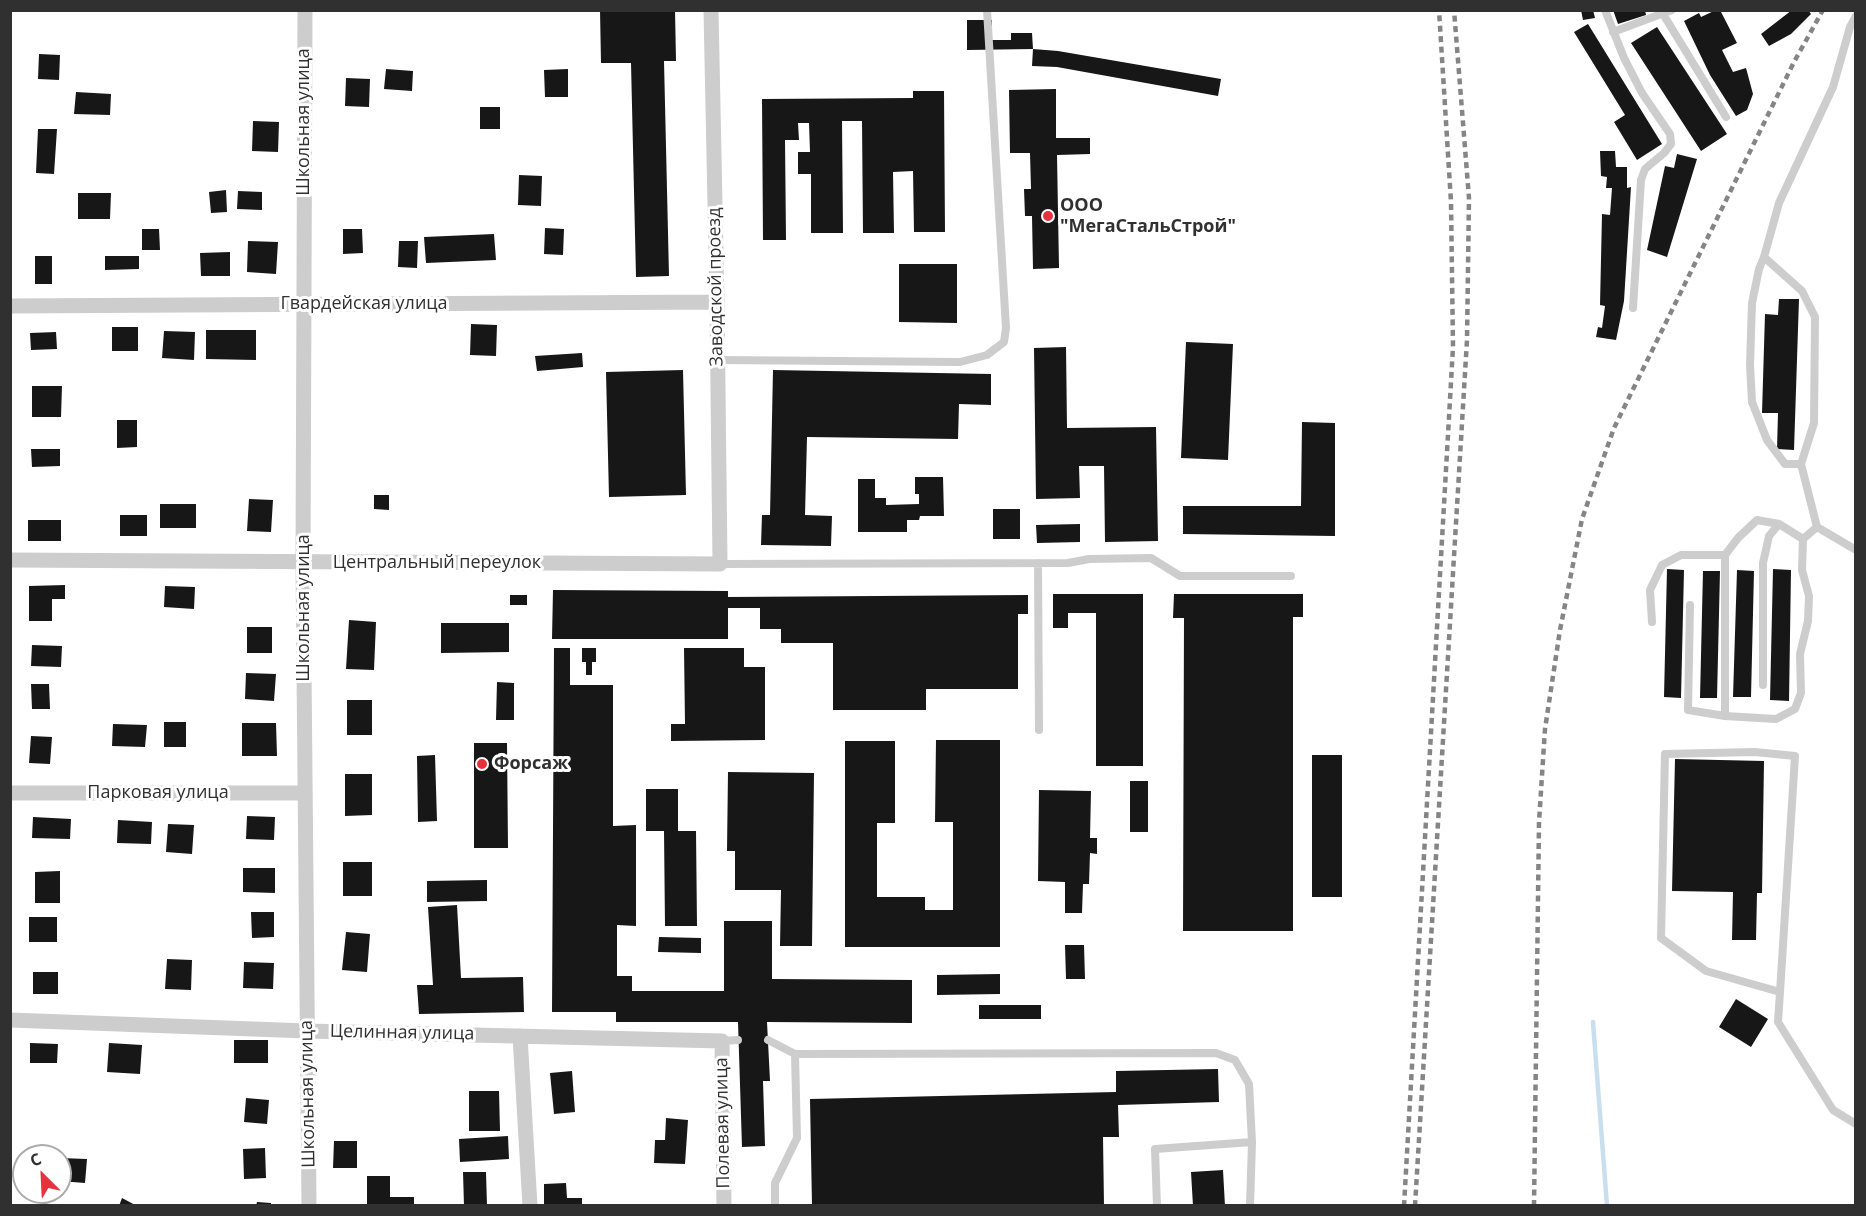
<!DOCTYPE html>
<meta charset="utf-8">
<style>
body{margin:0}
#map{position:relative;width:1866px;height:1216px;overflow:hidden;background:#fff;font-family:"Open Sans",sans-serif}
canvas{display:block}
.frame{position:absolute;inset:0;border:12px solid #303030;pointer-events:none}
.north{position:absolute;left:12px;top:1144px;width:60px;height:60px;box-sizing:border-box;background:#fff;border:2px solid #acacac;border-radius:50%;rotate:336deg;font-size:16px;font-weight:700;line-height:24px;text-align:center;color:#303030}
.north::after{content:'';display:block;margin:auto;width:21px;height:27px;background:#e7323d;clip-path:polygon(50% 0,100% 100%,50% 72%,0 100%)}
</style>
<div id="map">
<canvas width="1866" height="1216"></canvas>
<div class="frame"></div>
<div class="north">С</div>
</div>
<script>
const context = document.querySelector('canvas').getContext('2d');
context.lineJoin = 'round';
const shape = rows => new Path2D(rows.map(r => 'M' + r).join(''));
function trace(path, color, width, dash) { context.strokeStyle = color; context.lineWidth = width; context.lineCap = dash ? 'butt' : 'round'; context.setLineDash(dash || []); context.stroke(path); }
function paint(path, color) { context.fillStyle = color; context.fill(path, 'evenodd'); }
function write(font, color, halo, rows, align = 'center') {
  context.font = font + ' "Open Sans",sans-serif'; context.lineWidth = 6; context.setLineDash([]); context.textBaseline = 'middle'; context.strokeStyle = halo; context.fillStyle = color; for (const [text, x, y, turn = 0] of rows) {
    context.save(); context.translate(x, y); context.rotate((+turn || 0) * Math.PI / 180); context.textAlign = isNaN(turn) ? turn : align; if (halo) context.strokeText(text, 0, 0); context.fillText(text, 0, 0); context.restore();
  }
}
const stream = shape([
 [1593,1022,1607,1206]
]);
const building = shape([
 [600,10,675,10,676,61,664,61,669,276,636,277,631,63,601,63],
 [1581,10,1593,10,1595,18,1583,20],
 [1613,10,1645,10,1646,15,1618,24],
 [1716,10,1720,10,1737,43,1722,50,1733,72,1746,68,1753,94,1747,110,1736,116,1710,75,1684,21,1699,13,1701,17],
 [1792,10,1808,10,1811,14,1791,34,1769,46,1761,34],
 [967,20,992,20,992,40,1011,40,1011,33,1032,33,1033,49,967,50],
 [1588,24,1662,144,1637,160,1614,122,1625,115,1574,32],
 [1657,27,1727,134,1701,151,1631,43],
 [1033,49,1058,51,1221,79,1218,96,1057,67,1032,66],
 [39,54,60,55,59,80,38,79],
 [386,69,413,71,412,91,384,89],
 [568,69,568,97,545,97,544,70],
 [346,78,370,79,369,107,345,106],
 [1056,89,1056,138,1090,138,1090,154,1057,155,1059,268,1033,269,1032,216,1025,216,1024,189,1031,189,1030,153,1010,153,1009,90],
 [913,91,944,91,945,232,914,232,913,171,893,172,894,233,863,233,862,121,842,121,843,233,811,233,811,174,798,174,798,152,810,152,809,123,798,123,799,140,785,140,786,240,763,240,762,99,913,98],
 [76,92,111,94,110,115,74,114],
 [480,107,500,107,500,129,480,129],
 [253,121,279,122,278,152,252,151],
 [38,129,57,129,54,174,36,173],
 [1600,151,1615,151,1616,167,1627,167,1627,188,1631,187,1624,301,1616,340,1596,337,1598,327,1602,328,1605,306,1600,305,1602,214,1610,215,1612,188,1606,188,1607,177,1601,176],
 [1677,154,1697,159,1667,257,1647,250,1665,166,1674,168],
 [519,175,542,176,541,206,518,205],
 [226,190,227,212,211,213,209,192],
 [238,191,262,192,262,210,237,209],
 [78,193,111,193,110,219,78,219],
 [545,228,564,229,563,255,544,254],
 [142,229,159,229,160,250,142,250],
 [343,229,362,229,363,253,343,254],
 [494,234,496,260,426,263,424,237],
 [248,241,278,242,276,274,247,272],
 [399,241,418,241,417,268,398,267],
 [230,252,230,276,201,276,200,253],
 [35,256,52,256,52,284,35,284],
 [105,256,139,256,139,269,105,270],
 [899,264,957,264,957,323,899,322],
 [1779,299,1799,299,1794,450,1777,449,1778,413,1762,413,1765,314,1778,315],
 [471,324,497,325,496,356,470,355],
 [112,327,138,327,138,351,112,351],
 [206,330,256,330,256,360,206,359],
 [164,331,195,332,194,360,162,358],
 [56,332,57,349,31,350,30,333],
 [1186,342,1233,344,1228,460,1181,458],
 [1066,347,1067,428,1156,427,1158,541,1105,542,1104,466,1079,466,1080,498,1036,499,1034,348],
 [582,353,583,367,537,371,535,356],
 [683,370,686,495,609,497,606,372],
 [773,370,991,374,991,405,959,404,958,439,807,437,805,515,832,516,831,546,761,545,762,515,770,515],
 [32,386,62,386,61,417,32,417],
 [117,420,137,420,137,447,117,448],
 [1302,422,1335,423,1335,536,1183,534,1183,506,1301,506],
 [31,449,60,449,60,466,32,467],
 [915,477,943,477,944,516,920,516,919,520,907,520,907,532,858,532,858,479,875,479,875,498,886,498,886,505,919,504,919,494,915,494],
 [374,495,389,495,389,510,374,509],
 [249,499,273,500,271,532,247,531],
 [160,504,196,504,196,528,160,528],
 [993,509,1020,509,1020,539,993,539],
 [120,515,147,515,147,536,120,536],
 [28,520,61,520,61,541,28,541],
 [1080,524,1080,542,1037,543,1036,525],
 [1667,569,1684,570,1681,698,1664,697],
 [1773,569,1791,570,1789,701,1770,700],
 [1737,570,1754,571,1751,697,1733,697],
 [1703,571,1720,571,1717,698,1700,698],
 [65,585,65,599,52,599,52,621,29,621,29,586],
 [165,586,195,587,194,609,164,607],
 [553,590,728,591,728,597,1028,595,1028,614,1018,614,1018,689,926,689,926,710,833,710,833,643,781,643,781,629,760,629,760,608,728,608,728,639,552,639],
 [1053,594,1143,594,1143,766,1096,766,1096,613,1068,613,1068,628,1053,628],
 [1174,594,1303,594,1303,617,1293,617,1293,931,1183,931,1184,618,1173,618],
 [510,595,527,595,527,605,510,605],
 [349,620,376,622,374,670,346,669],
 [441,623,509,623,509,652,441,653],
 [247,627,272,627,272,653,247,653],
 [32,645,62,646,61,667,31,666],
 [554,648,570,648,570,685,613,685,613,826,636,825,636,926,617,925,617,976,632,976,632,991,724,991,724,921,772,921,772,979,912,980,912,1023,767,1022,770,1081,763,1081,765,1146,742,1147,738,1022,616,1022,616,1012,552,1012],
 [582,648,596,648,596,662,592,662,592,675,586,675,586,662,582,662],
 [684,648,744,648,744,667,765,667,765,740,671,741,671,724,685,724],
 [246,673,276,674,274,701,245,699],
 [497,682,514,683,514,720,496,720],
 [31,684,49,684,50,709,32,709],
 [347,700,372,700,372,735,347,735],
 [164,722,186,722,186,747,164,747],
 [242,723,276,723,277,756,242,756],
 [113,724,147,725,145,747,112,746],
 [31,736,52,737,50,764,29,763],
 [936,740,1000,740,1000,947,845,947,845,741,895,741,895,823,877,823,877,897,925,897,925,910,953,910,953,822,935,822],
 [474,743,507,743,508,848,474,848],
 [435,755,437,821,418,822,417,756],
 [1312,755,1342,755,1342,897,1312,897],
 [1675,759,1764,761,1762,893,1757,893,1756,940,1732,940,1733,892,1672,891],
 [728,772,814,773,812,946,780,946,781,890,735,890,735,851,727,851],
 [345,774,372,774,372,815,345,816],
 [1130,781,1148,781,1148,832,1130,832],
 [646,789,678,789,678,831,696,831,697,926,665,926,664,831,646,831],
 [1039,790,1091,791,1090,838,1097,838,1097,854,1090,853,1089,884,1083,884,1082,913,1065,913,1065,882,1038,881],
 [247,816,275,817,274,840,246,839],
 [33,817,71,819,70,839,32,838],
 [118,820,152,822,151,844,117,843],
 [168,824,194,825,192,854,166,852],
 [343,862,372,862,372,896,343,896],
 [243,868,275,868,275,893,243,892],
 [60,871,60,903,35,903,35,872],
 [487,880,487,901,427,902,427,881],
 [457,905,461,978,523,977,524,1012,419,1014,417,985,433,985,428,907],
 [251,912,274,912,274,937,252,938],
 [29,917,57,917,57,942,29,942],
 [346,932,370,934,367,972,342,970],
 [659,937,701,938,701,953,658,952],
 [1065,945,1084,945,1085,979,1066,979],
 [167,959,192,960,191,990,165,989],
 [244,962,274,963,273,989,243,988],
 [33,972,58,972,58,994,33,994],
 [1000,974,1000,994,937,995,937,975],
 [1736,999,1768,1019,1751,1047,1719,1027],
 [979,1005,1041,1005,1041,1019,979,1019],
 [234,1040,268,1040,268,1063,234,1063],
 [30,1043,58,1044,57,1063,30,1063],
 [109,1043,142,1045,140,1074,107,1072],
 [1218,1069,1219,1102,1118,1105,1119,1137,1103,1137,1104,1206,812,1206,810,1099,1116,1092,1116,1071],
 [572,1071,575,1112,554,1114,550,1073],
 [469,1091,499,1091,500,1131,469,1131],
 [246,1098,269,1100,267,1124,244,1122],
 [666,1118,688,1120,685,1164,654,1163,655,1140,665,1140],
 [508,1136,509,1159,460,1162,459,1139],
 [334,1141,357,1141,357,1168,333,1168],
 [265,1148,266,1178,244,1179,243,1149],
 [60,1158,87,1159,85,1183,60,1181],
 [1223,1170,1225,1206,1193,1206,1191,1172],
 [463,1172,486,1172,487,1206,464,1206],
 [367,1176,390,1176,390,1197,414,1197,414,1206,367,1206],
 [566,1183,567,1198,582,1198,582,1206,544,1206,544,1184],
 [122,1198,137,1206,119,1206],
 [257,1202,271,1203,271,1206,256,1206]
]);
const lane = shape([
 [1605,10,1624,58,1642,93,1670,134,1671,144,1664,153,1645,169,1641,180,1633,308],
 [1663,14,1726,117],
 [1613,32,1672,10],
 [1764,257,1802,291,1815,317,1814,423,1801,464,1817,527,1856,550],
 [718,360,960,362,987,355,1004,342,1006,328,987,10],
 [1801,464,1785,464,1767,440,1752,402,1750,365,1752,303,1759,269,1764,257,1779,203,1833,87,1850,27,1856,16],
 [1038,563,1039,730],
 [720,564,1068,563,1089,559,1151,558,1180,576,1291,576],
 [1690,605,1688,710,1725,716,1776,719,1795,709,1801,693,1800,654,1808,621,1809,596,1802,570,1803,539,1817,527],
 [1652,622,1650,590,1662,565,1681,555,1725,555],
 [1763,685,1763,563,1769,536,1779,524],
 [1725,716,1725,555,1738,538,1757,520,1779,524,1803,539],
 [1780,992,1706,971,1661,938,1665,754,1755,752,1795,756,1780,992,1778,1022,1833,1110,1856,1124],
 [768,1040,795,1054,1216,1053,1235,1060,1249,1084,1252,1142,1250,1206],
 [722,1041,738,1040],
 [775,1206,775,1183,797,1138,795,1054],
 [1157,1206,1155,1149,1252,1142]
]);
const street = shape([
 [305,10,303,562,309,1206],
 [10,306,717,302],
 [10,560,720,564,717,302,711,10],
 [10,793,305,793],
 [10,1020,307,1031,722,1041,724,1206],
 [520,1036,530,1206]
]);
const rail = shape([
 [1404,1206,1453,347,1451,202,1439,10],
 [1415,1206,1467,340,1469,198,1454,10],
 [1534,1206,1539,822,1545,729,1560,630,1582,519,1614,428,1794,62,1823,10]
]);
const markers = [
 [1048,216,6,"#e7323d"],
 [482,764,6,"#e7323d"]
];
const streetNames = [
 ["Школьная улица",304,122,-90],
 ["Заводской проезд",716,287,-91],
 ["Гвардейская улица",364,304],
 ["Центральный переулок",437,563],
 ["Школьная улица",304,608,-90],
 ["Парковая улица",158,793],
 ["Целинная улица",402,1033,1],
 ["Школьная улица",308,1094,-91],
 ["Полевая улица",723,1123,-91]
];
const poiNames = [
 ["ООО",1060,206],
 ["\"МегаСтальСтрой\"",1060,227],
 ["Форсаж",494,764]
];
trace(stream, '#cadfed', 4.5);
paint(building, '#171717');
trace(lane, '#cdcdcd', 8);
trace(street, '#cdcdcd', 15);
trace(rail, '#858585', 4.5, [6, 4.5]);
for (const [x, y, r, color] of markers) { const dot = new Path2D(); dot.arc(x, y, r, 0, 2 * Math.PI); context.fillStyle = color; context.fill(dot); trace(dot, '#fff', 2); }
write('18px', '#303030', '#fff', streetNames);
write('bold 18px', '#303030', '#fff', poiNames, 'left');
</script>
